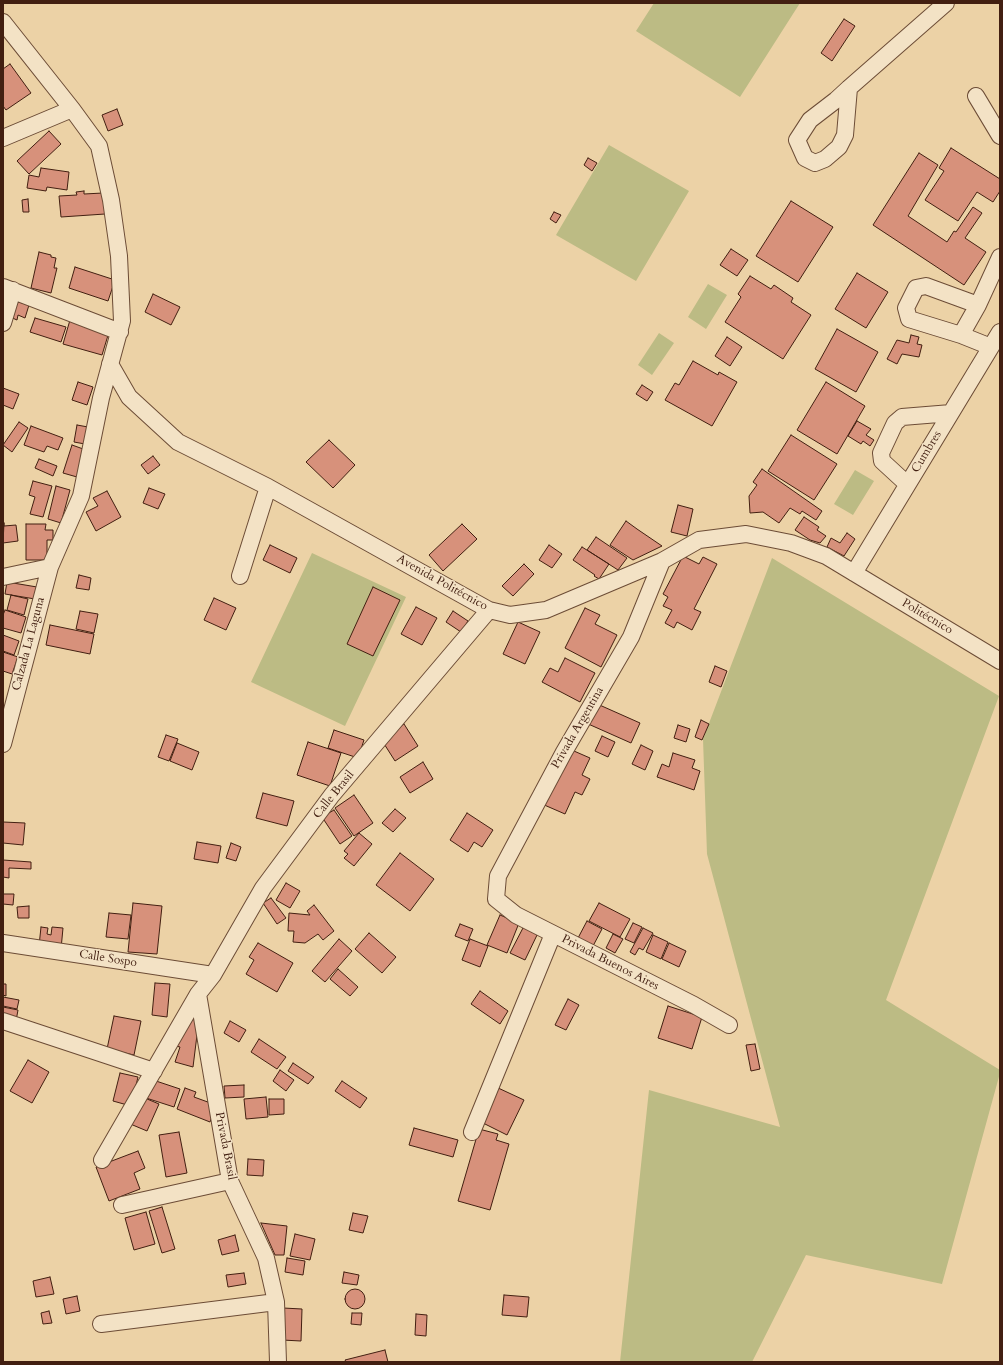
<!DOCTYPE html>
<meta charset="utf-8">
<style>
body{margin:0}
#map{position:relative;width:1003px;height:1365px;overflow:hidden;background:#ecd2a6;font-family:Cardo,serif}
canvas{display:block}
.frame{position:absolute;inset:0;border:4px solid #421f11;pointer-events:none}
</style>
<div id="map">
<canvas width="1003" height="1365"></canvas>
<div class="frame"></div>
</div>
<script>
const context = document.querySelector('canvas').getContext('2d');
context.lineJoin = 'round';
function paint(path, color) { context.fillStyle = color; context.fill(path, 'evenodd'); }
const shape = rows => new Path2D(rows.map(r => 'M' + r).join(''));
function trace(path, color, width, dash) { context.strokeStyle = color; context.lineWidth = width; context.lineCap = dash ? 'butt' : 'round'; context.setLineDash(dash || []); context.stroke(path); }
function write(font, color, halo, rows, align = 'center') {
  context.font = font + ' Cardo,serif'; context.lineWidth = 3; context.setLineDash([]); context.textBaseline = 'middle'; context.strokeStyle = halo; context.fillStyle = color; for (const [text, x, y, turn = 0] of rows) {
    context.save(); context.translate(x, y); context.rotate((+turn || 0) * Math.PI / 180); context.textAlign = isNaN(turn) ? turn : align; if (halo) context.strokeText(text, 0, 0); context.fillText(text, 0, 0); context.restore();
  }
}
const green = shape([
 [654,3,800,3,740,97,636,31],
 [609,145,689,191,636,281,556,235],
 [708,284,727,295,706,329,688,317],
 [659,333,674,343,652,375,638,365],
 [855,470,874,481,853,515,834,504],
 [312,553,406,597,345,726,251,682],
 [772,558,999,696,886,1000,1000,1070,1000,1073,942,1284,806,1255,752,1362,620,1362,649,1090,780,1127,707,854,703,739]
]);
const building = shape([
 [844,19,855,26,832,61,821,53,844,19],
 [10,64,31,93,6,110,3,106,3,69,10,64],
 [117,109,123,125,108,131,102,115,117,109],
 [49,131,61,144,29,174,17,161,49,131],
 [951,148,1000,179,1000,191,993,202,977,192,958,221,925,200,944,171,939,168,951,148],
 [919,153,938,165,908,216,947,242,954,231,956,232,973,207,982,213,965,238,986,252,964,285,873,225,919,153],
 [588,158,597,163,592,171,584,165,588,158],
 [41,168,69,172,67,190,47,187,46,191,27,188,29,175,39,177,41,168],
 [84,191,84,194,103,193,105,214,61,217,59,196,77,195,76,192,84,191],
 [28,199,29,212,23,212,22,200,28,199],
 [791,201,833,227,798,282,756,256,791,201],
 [554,212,561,215,556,223,550,219,554,212],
 [731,249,748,260,737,276,720,265,731,249],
 [39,252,51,255,51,257,56,258,54,268,57,268,51,293,31,288,39,252],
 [75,267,115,280,108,301,69,288,75,267],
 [857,273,888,292,866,328,835,309,857,273],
 [750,276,771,289,774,285,793,298,791,302,811,315,783,359,725,322,741,297,738,294,750,276],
 [153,294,180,307,171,325,145,312,153,294],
 [15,301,29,305,25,318,18,315,17,320,10,317,15,301],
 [35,318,66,327,61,342,30,332,35,318],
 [70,320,109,332,102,355,63,344,70,320],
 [837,329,878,352,856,392,815,369,837,329],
 [911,335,919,337,917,344,922,345,919,357,902,354,897,364,887,359,897,340,909,343,911,335],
 [727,337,742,347,730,366,715,356,727,337],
 [693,361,718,375,719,372,737,382,712,426,665,400,675,383,679,385,693,361],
 [78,382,93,387,87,405,72,400,78,382],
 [826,382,865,406,837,454,797,430,826,382],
 [642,385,653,392,647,401,636,394,642,385],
 [3,388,19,394,13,409,3,405,3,388],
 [857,421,871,429,866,435,874,440,870,446,863,441,861,444,848,436,857,421],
 [19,422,28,428,12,452,3,445,19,422],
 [77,425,88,427,85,444,74,442,77,425],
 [31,426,63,438,58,450,47,446,44,452,24,445,31,426],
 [791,435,837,464,814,500,768,471,791,435],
 [329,440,355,465,333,488,306,462,329,440],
 [72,445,86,450,77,477,63,473,72,445],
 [153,456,160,465,148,474,141,465,153,456],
 [39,459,57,466,53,476,35,468,39,459],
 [762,469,822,511,816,520,802,511,800,514,790,508,779,523,763,512,750,513,749,496,757,485,753,482,762,469],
 [33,481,52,486,43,517,30,514,35,497,29,495,33,481],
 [56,486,70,490,61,523,48,519,56,486],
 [149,488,165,494,158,509,143,503,149,488],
 [107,491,121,517,96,531,86,512,98,506,93,498,107,491],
 [678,505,693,509,687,536,671,532,678,505],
 [804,517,819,527,817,530,826,536,820,543,810,540,795,530,804,517],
 [626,521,637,529,662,546,633,560,610,545,626,521],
 [4,523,4,526,16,525,18,541,3,543,4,523],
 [26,524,46,524,45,530,53,530,53,540,47,540,47,560,26,560,26,524],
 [462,524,477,539,443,571,429,555,462,524],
 [847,533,855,539,844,556,827,547,831,538,840,543,847,533],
 [596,537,627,558,618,570,587,550,596,537],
 [270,545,297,558,290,573,263,560,270,545],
 [549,545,562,554,552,568,539,560,549,545],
 [582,547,609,564,599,579,594,576,595,575,573,560,582,547],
 [683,556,699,564,703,557,717,564,694,609,701,612,692,630,677,622,674,628,665,623,672,610,663,606,668,597,663,594,683,556],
 [524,564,534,574,513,596,502,586,524,564],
 [79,575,91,578,89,590,76,588,79,575],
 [7,582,37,587,35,599,5,594,7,582],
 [373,587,400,600,373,656,347,644,373,587],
 [11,595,28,599,24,615,7,610,11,595],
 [214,598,236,608,226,630,204,620,214,598],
 [416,607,437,618,422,645,401,634,416,607],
 [585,608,600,615,595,624,617,635,601,667,565,648,585,608],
 [5,610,26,617,21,633,3,628,3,615,5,610],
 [80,611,98,614,94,633,76,629,80,611],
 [453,611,468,621,461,632,446,622,453,611],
 [518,622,540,632,525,664,503,654,518,622],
 [50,625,94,634,90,654,46,645,50,625],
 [3,635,19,641,14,655,3,651,3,635],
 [3,652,18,657,12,674,3,671,3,652],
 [565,658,595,673,580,702,542,682,550,668,558,672,565,658],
 [715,666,727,671,721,687,709,682,715,666],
 [595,703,640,723,631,743,586,723,595,703],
 [701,720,709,724,702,740,695,737,701,720],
 [404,724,418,746,395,761,381,739,404,724],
 [678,725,690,729,686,742,674,738,678,725],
 [334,730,364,740,358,758,328,748,334,730],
 [166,735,178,739,169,761,158,757,166,735],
 [602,736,615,742,608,757,595,751,602,736],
 [308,742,341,753,330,786,297,775,308,742],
 [177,743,199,752,192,770,170,761,177,743],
 [641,745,653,751,645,770,632,764,641,745],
 [567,748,590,758,582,775,590,779,582,795,575,792,565,814,542,804,567,748],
 [673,753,695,760,692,768,700,771,694,790,657,777,662,764,669,767,673,753],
 [423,762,433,779,410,793,400,777,423,762],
 [263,793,294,801,287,826,256,818,263,793],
 [354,795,373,823,354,836,335,808,354,795],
 [395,809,406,818,393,832,382,823,395,809],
 [334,810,352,836,340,844,322,817,334,810],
 [467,813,493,830,482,847,474,842,468,852,450,840,467,813],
 [3,822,25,823,23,845,3,843,3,822],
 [359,833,372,844,354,866,344,858,348,854,344,851,359,833],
 [197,842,221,846,218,863,194,859,197,842],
 [231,843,241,847,236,861,226,858,231,843],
 [400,853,434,879,410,911,376,885,400,853],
 [3,860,31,862,31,869,9,868,9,878,3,877,3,860],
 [286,883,300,891,290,908,276,900,286,883],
 [3,894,14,894,13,905,3,904,3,894],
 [271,898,286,918,277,924,263,903,271,898],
 [133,903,162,906,157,954,128,952,133,903],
 [599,903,630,919,620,937,589,921,599,903],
 [314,905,334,931,323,940,318,934,305,943,293,942,294,931,288,931,289,913,310,915,307,911,314,905],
 [29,906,29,918,18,918,17,907,29,906],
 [109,913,131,915,128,939,106,937,109,913],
 [500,915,519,923,507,953,487,945,500,915],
 [587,921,602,929,593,946,578,938,587,921],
 [633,923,642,927,634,943,625,939,633,923],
 [460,924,473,929,468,941,455,936,460,924],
 [524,926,538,933,525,960,510,953,524,926],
 [41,927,48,928,47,934,51,935,52,927,63,928,61,949,39,946,41,927],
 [643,928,653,933,643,950,639,948,635,955,630,952,643,928],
 [369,933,396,957,382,973,355,949,369,933],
 [613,934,623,939,615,953,606,948,613,934],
 [653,935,668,942,661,959,646,952,653,935],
 [339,939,352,951,325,982,312,971,339,939],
 [470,939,488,946,480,967,462,960,470,939],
 [258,943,293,963,277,992,246,974,254,960,249,957,258,943],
 [669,943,686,951,679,967,662,959,669,943],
 [338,969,358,987,350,996,330,979,338,969],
 [155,983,170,984,167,1017,152,1015,155,983],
 [3,984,6,984,6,996,3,995,3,984],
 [480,991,508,1011,500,1024,471,1004,480,991],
 [3,997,19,1000,17,1009,3,1006,3,997],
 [568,999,579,1005,566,1030,555,1025,568,999],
 [668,1006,702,1017,692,1049,658,1038,668,1006],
 [3,1007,18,1010,16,1021,3,1018,3,1007],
 [114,1016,141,1021,134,1055,107,1049,114,1016],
 [187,1016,199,1019,193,1067,175,1062,180,1047,172,1045,187,1016],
 [230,1021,246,1030,239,1042,224,1033,230,1021],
 [259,1039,286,1057,277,1069,251,1052,259,1039],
 [755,1044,760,1069,751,1071,746,1045,755,1044],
 [28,1060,49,1072,32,1103,10,1091,28,1060],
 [293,1063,314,1077,308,1084,288,1071,293,1063],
 [280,1070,294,1080,286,1091,273,1081,280,1070],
 [120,1073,138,1077,131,1106,113,1101,120,1073],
 [150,1079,180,1089,174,1107,143,1097,150,1079],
 [342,1081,367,1098,360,1108,335,1091,342,1081],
 [244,1085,244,1097,225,1098,224,1086,244,1085],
 [496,1087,524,1100,507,1135,479,1121,496,1087],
 [185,1088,196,1092,194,1097,216,1105,210,1122,177,1109,185,1088],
 [140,1096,159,1104,147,1131,128,1123,140,1096],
 [266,1097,268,1117,246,1119,244,1099,266,1097],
 [269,1099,284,1099,284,1114,269,1115,269,1099],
 [414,1128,458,1140,453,1157,409,1145,414,1128],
 [479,1129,498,1134,496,1140,509,1144,490,1210,458,1201,479,1129],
 [179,1132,187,1173,166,1177,159,1135,179,1132],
 [138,1151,145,1168,134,1173,140,1189,109,1201,96,1167,138,1151],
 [248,1159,264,1160,263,1176,247,1175,248,1159],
 [162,1207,175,1249,162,1253,149,1211,162,1207],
 [146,1212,155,1244,134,1250,125,1218,146,1212],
 [353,1213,368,1216,363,1233,349,1230,353,1213],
 [261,1223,287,1226,284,1255,275,1255,261,1223],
 [295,1234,315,1239,310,1260,290,1256,295,1234],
 [235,1235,239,1251,222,1255,218,1240,235,1235],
 [287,1258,305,1261,303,1275,285,1272,287,1258],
 [344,1272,359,1275,357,1285,342,1283,344,1272],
 [244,1273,246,1284,228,1287,226,1275,244,1273],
 [50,1277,54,1294,36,1297,33,1281,50,1277],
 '345 1299a10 10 0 1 1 20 0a10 10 0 1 1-20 0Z',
 [504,1295,529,1297,527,1317,502,1315,504,1295],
 [77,1296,80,1311,66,1314,63,1299,77,1296],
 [283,1308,302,1309,301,1341,282,1340,283,1308],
 [49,1311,52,1323,43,1324,41,1313,49,1311],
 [352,1313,362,1313,361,1325,351,1324,352,1313],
 [416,1314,427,1315,426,1336,415,1335,416,1314],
 [385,1350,388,1362,346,1362,345,1360,385,1350]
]);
const minor = shape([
 [3,22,72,109,99,146,111,200,119,256,122,321,101,398,81,496,50,567,3,744],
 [849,88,845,135,839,147,825,159,815,163,805,158,797,140,810,120,836,100,849,88,946,3],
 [976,96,1000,136],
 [3,138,72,109],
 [3,287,120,332],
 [3,323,13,290],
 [961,335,909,319,906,308,916,288,926,286,978,305],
 [991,347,961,335,978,305,1000,257],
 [110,364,129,397,178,442,268,487,489,610,510,615,546,610,662,561,699,540,746,534,791,543,826,556,1000,661],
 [907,484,882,461,881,453,895,423,902,417,951,413],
 [662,561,631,637,564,752,498,876,496,899,516,915,694,1005,729,1025],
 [854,573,1000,332],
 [240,576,268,487],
 [3,577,50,567],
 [3,943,213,975],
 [198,994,230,1181,266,1258,276,1302,278,1362],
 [3,1021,154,1071],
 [472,1132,553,934],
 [102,1160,198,994,213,975,263,888,332,795,489,610],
 [122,1205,230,1181],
 [101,1324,276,1302]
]);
const streetNames = [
 ["Cumbres",927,452,-59],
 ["Avenida Politécnico",442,583,29],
 ["Politécnico",927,617,31],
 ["Calzada La Laguna",29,644,-75],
 ["Privada Argentina",578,728,-60],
 ["Calle Brasil",334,795,-51],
 ["Calle Sospo",108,959,9],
 ["Privada Buenos Aires",610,963,27],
 ["Privada Brasil",225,1146,79]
];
paint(green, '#bcbb84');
paint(building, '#d7917b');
trace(building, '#421f11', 1);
trace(minor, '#6c4c36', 18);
trace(minor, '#f3e2c5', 16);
write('12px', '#421f11', '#f3e2c5', streetNames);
</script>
